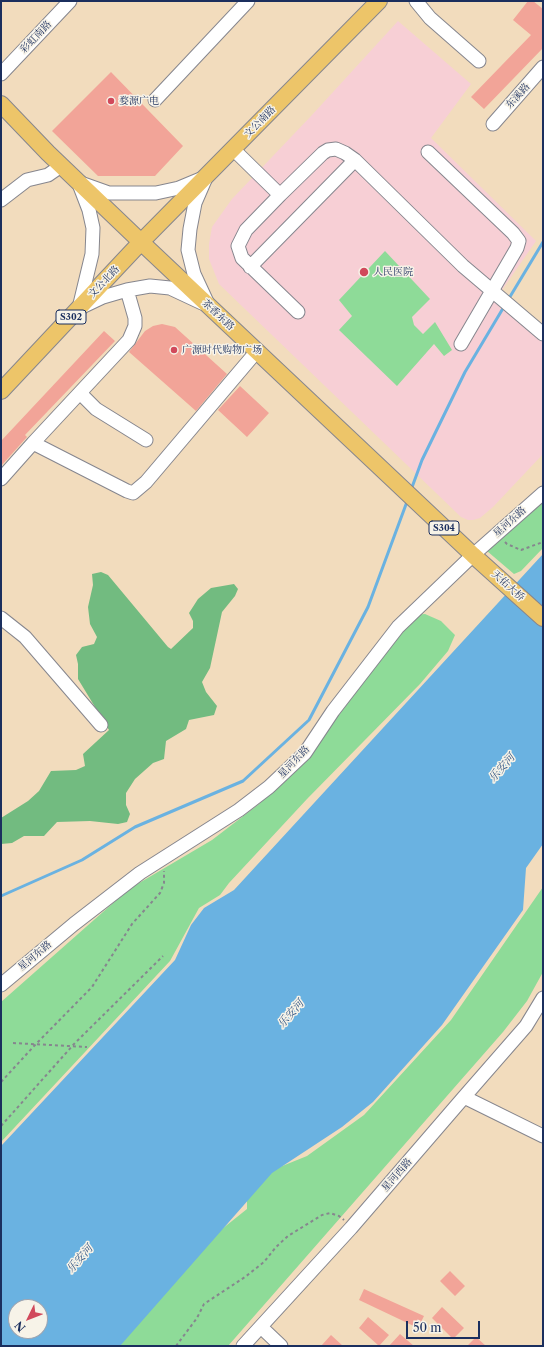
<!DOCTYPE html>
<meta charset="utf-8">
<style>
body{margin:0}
#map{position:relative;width:544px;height:1347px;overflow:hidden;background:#f2dcbd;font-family:"Libre Caslon Text",serif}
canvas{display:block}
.frame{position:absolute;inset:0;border:2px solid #1b2f5e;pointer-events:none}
.north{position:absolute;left:8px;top:1299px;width:40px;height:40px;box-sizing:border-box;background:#f7f3e8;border:1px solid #9fa5b1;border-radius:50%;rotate:227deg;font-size:11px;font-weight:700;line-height:16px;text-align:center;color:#1b2f5e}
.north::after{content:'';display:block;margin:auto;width:14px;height:18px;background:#d1495b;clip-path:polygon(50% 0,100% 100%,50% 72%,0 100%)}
.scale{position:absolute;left:406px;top:1321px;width:74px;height:18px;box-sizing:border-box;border:2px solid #1b2f5e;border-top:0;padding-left:5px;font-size:12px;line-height:14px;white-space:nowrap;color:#1b2f5e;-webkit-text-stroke:3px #f7f3e8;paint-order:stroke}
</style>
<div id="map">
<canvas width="544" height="1347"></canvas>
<div class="frame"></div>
<div class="north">N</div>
<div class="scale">50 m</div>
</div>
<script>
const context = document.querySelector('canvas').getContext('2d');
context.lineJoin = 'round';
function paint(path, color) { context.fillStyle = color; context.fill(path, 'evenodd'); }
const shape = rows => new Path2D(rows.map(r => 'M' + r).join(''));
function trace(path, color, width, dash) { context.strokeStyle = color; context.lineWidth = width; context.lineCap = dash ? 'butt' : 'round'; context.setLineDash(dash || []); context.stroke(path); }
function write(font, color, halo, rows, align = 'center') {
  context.font = font + ' "Libre Caslon Text","Noto Serif SC",serif'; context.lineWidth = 3; context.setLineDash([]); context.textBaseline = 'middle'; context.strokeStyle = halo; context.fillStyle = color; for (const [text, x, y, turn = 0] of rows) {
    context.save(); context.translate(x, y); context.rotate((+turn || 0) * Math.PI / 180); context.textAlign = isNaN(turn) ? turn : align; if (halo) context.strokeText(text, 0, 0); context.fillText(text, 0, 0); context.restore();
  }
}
const built = shape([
 [398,21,471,84,431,138,536,241,502,290,543,326,543,454,493,507,480,518,473,520,468,520,461,517,219,284,209,259,209,244,212,227,232,199,312,115]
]);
const green = shape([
 [385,251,430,299,412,317,414,325,423,334,435,322,452,350,444,356,434,344,397,386,339,330,352,316,339,300],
 [543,484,543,548,521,571,514,574,487,551,510,527],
 [425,614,441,621,455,635,448,651,420,684,307,799,229,883,220,895,199,908,170,961,1,1142,1,1002,129,889,212,840,259,804,306,761,338,716,414,615],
 [543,887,543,972,527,1001,503,1032,228,1346,105,1346,197,1249,247,1209,247,1193,265,1173,307,1156,364,1115,451,1020]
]);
const forest = shape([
 [101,572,108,575,168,647,171,649,193,628,193,621,189,613,198,599,211,588,234,584,238,589,235,596,222,612,210,668,202,682,206,692,217,706,214,715,189,720,186,729,166,741,164,759,153,763,135,779,126,793,126,805,130,814,127,822,118,824,90,821,57,822,44,836,24,836,12,843,1,844,1,818,28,801,39,791,51,771,76,770,85,766,83,754,109,730,78,679,78,664,76,655,82,647,94,644,97,637,90,624,88,607,93,585,92,574]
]);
const water = shape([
 [543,554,543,844,526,868,523,910,442,1025,373,1102,342,1127,272,1173,120,1346,1,1346,1,1146,175,960,191,925,204,908,234,890],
 [16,1307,40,1307,40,1331,16,1331]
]);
const stream = shape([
 [508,300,543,242],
 [411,490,422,460,465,372,505,305],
 [1,896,82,860,135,827,243,781,309,720,368,607,408,499]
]);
const building = shape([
 [528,1,533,1,543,9,543,48,484,109,471,97,531,35,513,20],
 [111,72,183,146,155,176,98,176,52,131],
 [162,324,175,327,227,374,196,411,129,352,145,331,153,326],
 [104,331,115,341,25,435,27,437,1,466,1,441],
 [240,386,269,413,247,437,218,410],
 [450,1271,465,1286,455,1296,440,1281],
 [364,1289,424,1316,418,1328,359,1300],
 [442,1307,464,1328,453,1339,432,1318],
 [368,1317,389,1335,379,1346,359,1328],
 [400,1334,414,1346,389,1346],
 [331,1335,343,1346,321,1346],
 [476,1337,486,1346,467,1346]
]);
const path = shape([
 [505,542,507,544,521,550,543,542],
 [13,1043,87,1047],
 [1,1082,35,1045,92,987,132,924,160,893,164,883,164,871],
 [1,1126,74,1044,163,956],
 [176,1346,197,1318,204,1304,245,1277,264,1262,276,1247,288,1236,322,1215,330,1213,339,1216,344,1220]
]);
const minor = shape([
 [416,1,430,18,479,61],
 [1,74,70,1],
 [155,100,248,1],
 [493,124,543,67],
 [233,149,280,195],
 [428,152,513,233,519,241,517,248,461,344],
 [205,180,195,203,190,229,188,250,194,274,207,302],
 [81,183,109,193,156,193,179,188,203,178],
 [1,200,27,180,48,175,61,166],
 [250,267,355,160],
 [82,307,103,297,127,290,150,286,170,288,202,303],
 [79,308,92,254,93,228,89,210,79,184],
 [298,312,242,258,238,246,246,230,280,195,323,153,328,150,336,149,345,153,355,160,463,266,543,334],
 [80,393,96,409,146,440],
 [33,443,127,491,133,493,146,482,257,351],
 [1,479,33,443,129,340,135,326,135,318,127,290],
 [1,618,25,637,101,725],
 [1,985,74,924,140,873,239,810,269,787,305,753,333,711,398,627,473,555,543,493],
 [464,1097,543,1136],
 [261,1327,281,1346],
 [243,1346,351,1228,464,1097,526,1026,543,998]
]);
const major = shape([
 [1,104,48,153,141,242,473,555,543,618],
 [1,391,141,242,379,1]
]);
const markers = [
 [111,101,4,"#d1495b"],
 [364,272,5,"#d1495b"],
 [174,350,4,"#d1495b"]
];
const shields = [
 [71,317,30],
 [444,528,30]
];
const shieldNames = [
 ["S302",71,317],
 ["S304",444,528]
];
const streetNames = [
 ["彩虹南路",36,37,-46],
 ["东溪路",518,96,-48],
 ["文公南路",260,122,-45],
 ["文公北路",104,282,-47],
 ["茶香东路",218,315,43],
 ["星河东路",510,522,-42],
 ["天佑大桥",508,586,42],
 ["星河东路",294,762,-46],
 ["星河东路",35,956,-40],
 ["星河西路",397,1175,-49]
];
const poiNames = [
 ["婺源广电",119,101],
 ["人民医院",373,272],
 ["广源时代购物广场",182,350]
];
const waterNames = [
 ["乐安河",502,768,-49],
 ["乐安河",291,1014,-49],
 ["乐安河",80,1259,-49]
];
paint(built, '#f7cfd5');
paint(green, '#8edb98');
paint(forest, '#72bb80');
paint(water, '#6ab2e1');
trace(stream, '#6ab2e1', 3);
paint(building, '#f2a498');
trace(minor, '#86868e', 15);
trace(major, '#86868e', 18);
trace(path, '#86868e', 2, [3, 3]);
trace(minor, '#fff', 13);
trace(major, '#edc569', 16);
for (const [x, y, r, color] of markers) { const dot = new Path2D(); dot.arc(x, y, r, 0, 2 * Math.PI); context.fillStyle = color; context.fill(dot); trace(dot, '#f7f3e8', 1.5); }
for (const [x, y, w] of shields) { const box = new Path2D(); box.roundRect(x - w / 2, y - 7, w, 14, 3); context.fillStyle = '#f7f3e8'; context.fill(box); trace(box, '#1b2f5e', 1); }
write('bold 9px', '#1b2f5e', null, shieldNames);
write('10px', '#1b2f5e', '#f7f3e8', streetNames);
write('10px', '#1b2f5e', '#f7f3e8', poiNames, 'left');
write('italic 11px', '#335685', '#f7f3e8', waterNames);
</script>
